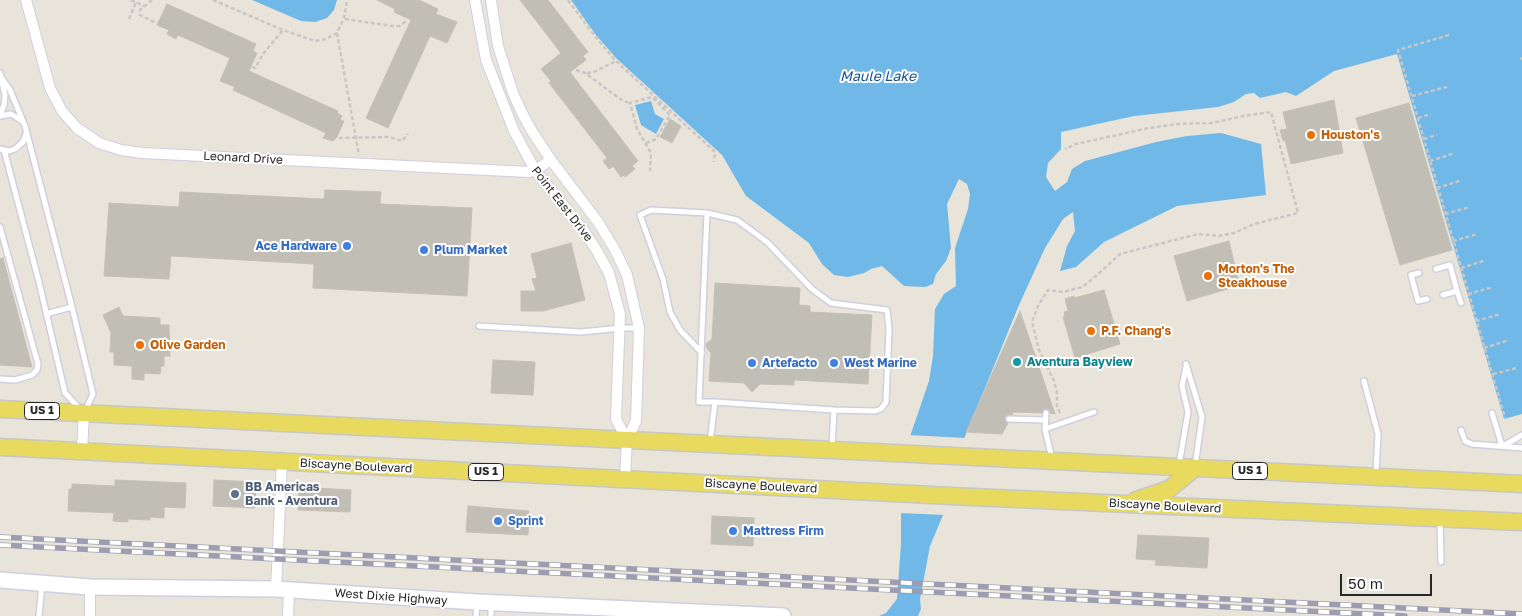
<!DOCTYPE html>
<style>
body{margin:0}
#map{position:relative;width:1522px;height:616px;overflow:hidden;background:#e9e4d9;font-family:"Golos Text",sans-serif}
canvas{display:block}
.scale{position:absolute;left:1340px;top:574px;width:92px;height:22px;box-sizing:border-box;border:2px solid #272727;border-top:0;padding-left:6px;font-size:15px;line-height:18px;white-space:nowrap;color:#272727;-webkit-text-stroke:4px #fff;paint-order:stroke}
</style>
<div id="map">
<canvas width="1522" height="616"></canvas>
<div class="scale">50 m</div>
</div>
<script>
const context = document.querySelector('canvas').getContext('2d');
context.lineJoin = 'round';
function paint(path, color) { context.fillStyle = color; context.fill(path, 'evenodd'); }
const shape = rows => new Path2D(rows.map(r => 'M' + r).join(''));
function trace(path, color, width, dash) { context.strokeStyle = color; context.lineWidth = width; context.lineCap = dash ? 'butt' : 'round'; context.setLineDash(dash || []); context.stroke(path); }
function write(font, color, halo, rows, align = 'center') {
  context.font = font + ' "Golos Text",sans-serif'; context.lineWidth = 4; context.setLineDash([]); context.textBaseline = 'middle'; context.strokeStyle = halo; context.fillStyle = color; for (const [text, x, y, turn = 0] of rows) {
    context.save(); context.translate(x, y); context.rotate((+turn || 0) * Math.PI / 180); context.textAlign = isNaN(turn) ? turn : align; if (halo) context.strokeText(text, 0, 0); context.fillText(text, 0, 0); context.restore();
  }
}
const water = shape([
 [252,0,337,0,334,10,327,18,315,22,301,21],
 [571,0,1522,0,1522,414,1504,419,1397,54,1334,71,1296,96,1286,92,1260,98,1254,93,1246,94,1234,102,1218,107,1134,116,1061,132,1061,149,1048,163,1046,177,1055,191,1067,182,1072,169,1085,161,1156,142,1187,136,1221,133,1261,144,1266,195,1177,206,1104,242,1076,267,1060,271,1067,246,1075,231,1073,212,1063,219,1045,248,1019,305,957,456,951,496,930,546,920,599,921,609,918,616,879,616,886,613,897,599,901,544,901,493,904,454,929,381,933,356,935,309,944,294,956,286,955,248,968,209,970,194,967,184,959,179,947,204,951,248,946,261,936,274,933,284,925,287,904,286,882,266,871,269,864,273,848,277,834,275,822,264,809,243,746,196,722,155,616,58,596,35],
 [651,101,655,114,664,119,656,134,641,125,635,105]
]);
const pier = shape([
 [908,435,966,438,959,457,954,497,946,515,899,513,902,454]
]);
const building = shape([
 [377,0,419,0,438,9,436,14,457,22,447,43,430,36,388,128,366,118,411,20,394,12,395,9,377,0],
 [520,0,548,0,588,52,583,56,586,60,570,72,638,161,632,166,635,169,625,177,624,175,621,177,613,166,609,169,603,161,607,158,549,83,551,81,541,69,561,53,520,0],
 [167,4,256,44,253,51,257,53,249,71,338,111,337,113,342,116,340,120,344,121,337,137,333,141,323,138,326,133,233,90,235,87,220,81,230,58,178,35,176,39,167,34,169,30,157,25,167,4],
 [1334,100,1343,153,1291,164,1285,140,1283,141,1280,130,1287,129,1283,112,1334,100],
 [1409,103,1452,250,1400,265,1356,118,1409,103],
 [670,119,681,126,672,143,660,137,670,119],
 [325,190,381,192,380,204,472,208,467,296,313,288,314,264,171,256,169,279,104,276,109,203,179,207,180,192,324,199,325,190],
 [1229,241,1239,283,1230,286,1231,288,1187,301,1174,256,1229,241],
 [571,243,585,300,543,311,521,311,521,291,536,291,532,279,537,278,531,254,571,243],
 [3,258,32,367,0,365,0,259,3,258],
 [715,283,800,288,799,305,810,306,810,312,872,315,868,384,794,380,794,385,760,384,752,392,744,383,709,381,711,353,706,347,706,344,712,339,715,283],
 [1104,290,1120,344,1075,358,1063,317,1065,316,1064,312,1068,311,1065,299,1074,296,1074,298,1104,290],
 [119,307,123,316,160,318,160,325,169,325,170,356,164,356,164,366,161,366,160,374,144,373,144,380,132,379,132,366,114,365,114,352,110,352,111,333,103,315,119,307],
 [1020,311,1055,414,1050,413,1049,410,1046,409,1042,413,1013,412,1012,415,1005,417,1005,421,1008,423,1002,434,966,432,1020,311],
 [493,360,535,362,533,395,491,393,493,360],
 [115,480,186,483,185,508,164,507,164,518,150,517,150,520,128,519,128,522,113,521,114,513,68,511,69,489,72,489,72,484,115,486,115,480],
 [214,480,256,482,255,508,213,506,214,480],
 [299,487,351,490,350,512,298,510,299,487],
 [468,506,529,511,528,535,466,532,468,506],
 [712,516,754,518,753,546,711,544,712,516],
 [1138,535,1209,538,1207,568,1155,565,1156,560,1136,559,1138,535]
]);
const path = shape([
 [131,0,144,6],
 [152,0,140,10,140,15,156,23],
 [213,0,283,30,315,41,326,39,337,33,344,18,347,0],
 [568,0,598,40,616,61,715,152,714,162],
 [129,19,136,2],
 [345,19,392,26,400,26,406,21],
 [337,33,359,155],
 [1449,35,1398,50,1505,418],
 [1520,59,1522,58],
 [252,67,255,68,263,54,283,30],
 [576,70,585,73,623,101,630,103],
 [587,73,594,72,616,61],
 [1412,96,1447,87],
 [1418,118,1431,114],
 [339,138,390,137,402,141,408,134],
 [1424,139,1437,135],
 [646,143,656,139,670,115,652,97,630,103,637,129,651,153,650,171],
 [1430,161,1455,153],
 [1437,188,1462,180],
 [1445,214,1470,207],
 [1453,241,1478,234],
 [1461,268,1486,260],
 [1468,294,1493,287],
 [1476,321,1501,314],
 [1484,348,1509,340],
 [1493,374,1517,368],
 [1060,413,1057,406,1057,393,1054,381,1039,350,1032,322,1038,306,1048,290,1063,292,1082,287,1095,277,1120,254,1198,234,1219,236,1234,233,1254,224,1298,213,1271,112,1243,116,1212,123,1178,124,1149,128,1076,144,1065,149]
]);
const lane = shape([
 [0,73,5,95,4,105,0,115],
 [1,77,10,90,25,126,72,307,93,394,85,411],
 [0,116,11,114,22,121],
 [0,149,9,151,15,149,23,142,26,134],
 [4,150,39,282,65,393,80,409],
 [0,227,38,364,37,370,32,375,15,380,0,379],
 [1436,269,1450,265,1457,291,1443,295],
 [1419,273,1411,275,1418,301,1427,299],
 [1457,291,1461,303],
 [46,314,72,307],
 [479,326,581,332,621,328,639,328],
 [702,353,680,330,670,312,663,279,640,215,651,210,707,213],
 [1186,364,1202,417,1195,466],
 [1364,381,1378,434,1376,474],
 [715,402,699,402,707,213,737,220,767,242,812,289,831,303,887,310,889,329,886,402,881,409,875,411,834,410],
 [1046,413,1045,429,1052,459],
 [1492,413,1502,446],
 [1009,419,1045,420],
 [1045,429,1094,412],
 [1461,430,1465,441,1472,444,1522,448],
 [710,442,715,402,834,410,832,448],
 [1503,446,1522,435],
 [1179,465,1188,412,1182,386,1186,367],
 [1440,520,1441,562],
 [39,616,42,584],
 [476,616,477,603],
 [491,616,491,604]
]);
const street = shape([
 [26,0,50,88,62,111,77,128,99,143,121,150,142,153,529,172,535,170,551,160],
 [475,0,486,60,514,131,535,170,584,231,597,251,609,273,620,314,616,419,627,440],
 [491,0,498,46,513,93,522,113,533,133,551,160,598,222,615,250,627,275,639,328,636,421,627,440,625,479],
 [82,451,84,413],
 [276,589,282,462],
 [90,616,90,587],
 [288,616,289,590]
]);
const secondary = shape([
 [0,580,90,587,276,589,477,602,783,616]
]);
const primary = shape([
 [0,409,1522,484],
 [0,447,951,496,1522,522],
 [1136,500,1169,489,1195,468]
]);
const rail = shape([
 [0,537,1522,614],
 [0,545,1405,616]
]);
const markers = [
 [1311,135,5,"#e8710a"],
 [347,246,5,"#3f7fe0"],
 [424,250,5,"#3f7fe0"],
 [1208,276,5,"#e8710a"],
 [1091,331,5,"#e8710a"],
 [140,345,5,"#e8710a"],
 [1017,362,5,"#0f9aa8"],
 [752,363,5,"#3f7fe0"],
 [834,363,5,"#3f7fe0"],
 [235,494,5,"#5c6f8a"],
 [498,521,5,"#3f7fe0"],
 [733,531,5,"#3f7fe0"]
];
const shields = [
 [42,411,35],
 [1250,471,35],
 [486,472,35]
];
const shieldNames = [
 ["US 1",42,411],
 ["US 1",1250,471],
 ["US 1",486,472]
];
const foodNames = [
 ["Houston's",1321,135],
 ["Morton's The",1218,269],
 ["Steakhouse",1218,283],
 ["P.F. Chang's",1101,331],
 ["Olive Garden",150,345]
];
const streetNames = [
 ["Leonard Drive",243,158,3],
 ["Point East Drive",562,204,52],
 ["Biscayne Boulevard",356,466,3],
 ["Biscayne Boulevard",761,486,3],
 ["Biscayne Boulevard",1165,506,3],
 ["West Dixie Highway",391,597,4]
];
const shopNames = [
 ["Ace Hardware",337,246,"right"],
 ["Plum Market",434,250],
 ["Artefacto",762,363],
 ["West Marine",844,363],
 ["Sprint",508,521],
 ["Mattress Firm",743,531]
];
const cultureNames = [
 ["Aventura Bayview",1027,362]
];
const serviceNames = [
 ["BB Americas",245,487],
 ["Bank - Aventura",245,501]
];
const waterNames = [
 ["Maule Lake",878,77]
];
paint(water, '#70b8e7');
paint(pier, '#e9e4d9');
paint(building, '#c1beb6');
trace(building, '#c4c0b3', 1);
trace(lane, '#cfcfe0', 8);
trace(street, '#cfcfe0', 12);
trace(secondary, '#cfcfe0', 18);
trace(primary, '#c7c7c7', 19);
trace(path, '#c7c7c7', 2.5, [4, 2.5]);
trace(lane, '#fff', 5);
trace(street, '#fff', 10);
trace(secondary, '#fff', 15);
trace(primary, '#e8da5f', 16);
trace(rail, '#9d9db1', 5.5);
trace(rail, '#fff', 4, [11]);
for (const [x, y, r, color] of markers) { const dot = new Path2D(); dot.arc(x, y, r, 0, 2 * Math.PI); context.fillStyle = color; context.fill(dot); trace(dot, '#fff', 2); }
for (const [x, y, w] of shields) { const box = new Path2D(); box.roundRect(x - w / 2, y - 8.5, w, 17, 4); context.fillStyle = '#fff'; context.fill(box); trace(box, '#272727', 1); }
write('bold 11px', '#272727', null, shieldNames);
write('bold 12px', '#c56008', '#fff', foodNames, 'left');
write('12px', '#272727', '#fff', streetNames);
write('bold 12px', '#366cbe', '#fff', shopNames, 'left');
write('bold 12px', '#0d838f', '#fff', cultureNames, 'left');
write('bold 12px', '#4e5e75', '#fff', serviceNames, 'left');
write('italic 14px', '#14548e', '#fff', waterNames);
</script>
